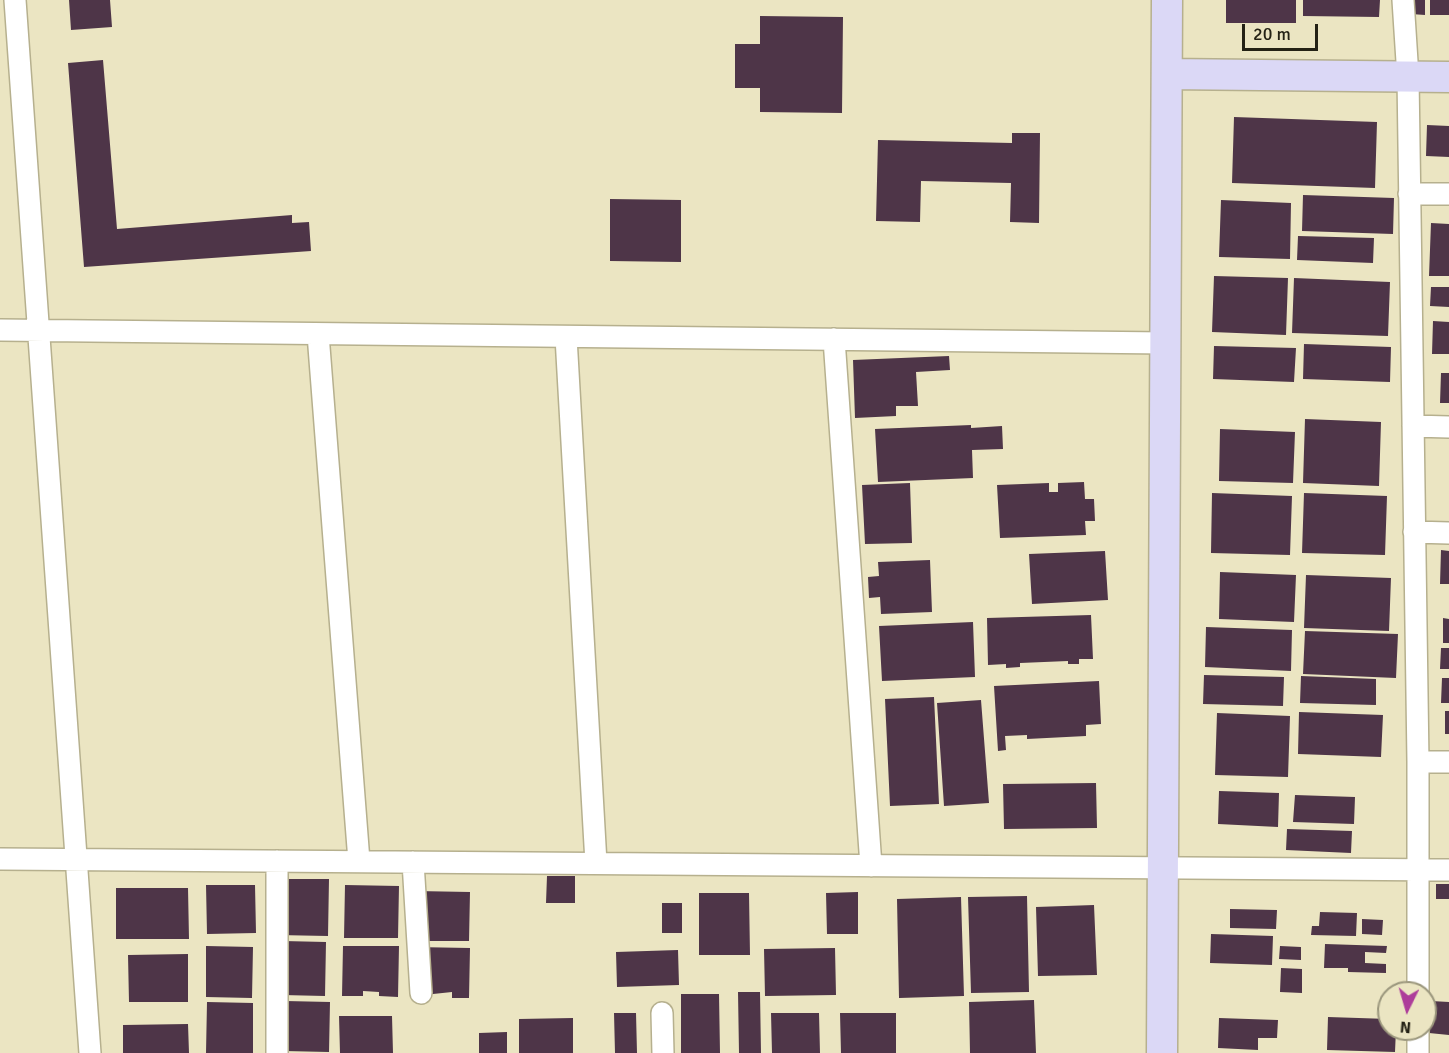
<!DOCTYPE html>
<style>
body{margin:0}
#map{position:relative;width:1449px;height:1053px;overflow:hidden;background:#ebe5c2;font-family:Signika,sans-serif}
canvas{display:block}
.north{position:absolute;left:1377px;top:981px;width:60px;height:60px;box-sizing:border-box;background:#ebe5c2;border:2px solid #9b977d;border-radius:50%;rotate:185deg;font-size:16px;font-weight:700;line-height:24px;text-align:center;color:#242215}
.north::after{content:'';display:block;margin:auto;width:21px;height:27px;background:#ad3d9a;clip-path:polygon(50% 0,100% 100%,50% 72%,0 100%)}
.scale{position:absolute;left:1242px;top:24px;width:76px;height:27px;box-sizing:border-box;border:3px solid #242215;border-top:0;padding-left:8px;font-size:18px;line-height:21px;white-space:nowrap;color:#242215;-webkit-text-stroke:4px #ebe5c2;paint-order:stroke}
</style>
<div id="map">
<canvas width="1449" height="1053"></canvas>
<div class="north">N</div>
<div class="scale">20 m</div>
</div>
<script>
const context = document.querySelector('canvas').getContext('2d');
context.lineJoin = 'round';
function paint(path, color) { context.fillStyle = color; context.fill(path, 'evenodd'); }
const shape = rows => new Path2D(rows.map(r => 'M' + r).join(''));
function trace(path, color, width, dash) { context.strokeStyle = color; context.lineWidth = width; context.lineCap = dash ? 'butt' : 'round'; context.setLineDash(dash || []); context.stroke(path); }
const building = shape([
 [69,0,110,0,112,27,71,30],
 [1226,0,1296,0,1296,23,1226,23],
 [1303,0,1380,0,1379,17,1303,16],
 [1411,0,1425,0,1425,15,1411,14],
 [1430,0,1449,0,1449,15,1430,15],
 [760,16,843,17,842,113,760,112,760,88,735,88,735,44,760,44],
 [103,60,117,229,292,215,292,223,309,222,311,251,84,267,68,63],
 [1234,117,1377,122,1375,188,1232,183],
 [1427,125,1449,126,1449,157,1426,156],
 [1012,133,1040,133,1039,223,1010,222,1011,183,921,181,920,222,876,221,878,140,1012,143],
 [1303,195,1394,198,1393,234,1302,231],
 [610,199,681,200,681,262,610,261],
 [1221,200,1291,203,1290,259,1219,257],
 [1431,223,1449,224,1449,276,1429,276],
 [1298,236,1374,238,1373,263,1297,260],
 [1214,276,1288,278,1286,335,1212,332],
 [1294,278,1390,282,1388,336,1292,333],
 [1431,287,1449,287,1449,307,1430,306],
 [1433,321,1449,322,1449,354,1432,354],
 [1304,344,1391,347,1390,382,1303,379],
 [1214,346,1296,348,1294,382,1213,379],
 [949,356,950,370,916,372,918,406,896,406,896,416,855,418,853,360],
 [1441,373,1449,373,1449,403,1440,403],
 [1305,419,1381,422,1379,486,1303,483],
 [971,425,971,428,1002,426,1003,449,972,450,973,478,878,482,875,429],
 [1220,429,1295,432,1293,483,1219,481],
 [1084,482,1085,499,1094,499,1095,521,1085,521,1086,535,1000,538,997,485,1049,483,1049,492,1058,492,1058,483],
 [910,483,912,543,865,544,862,485],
 [1212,493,1292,496,1290,555,1211,553],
 [1304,493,1387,496,1385,555,1302,553],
 [1441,550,1449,551,1449,584,1440,584],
 [1105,551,1108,600,1032,604,1029,554],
 [930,560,932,612,881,614,880,597,869,598,868,577,879,576,878,562],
 [1220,572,1296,575,1294,622,1219,619],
 [1306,575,1391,578,1389,631,1304,628],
 [1091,615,1093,659,1079,659,1079,664,1068,664,1068,661,1020,663,1020,667,1006,668,1006,664,988,665,987,618],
 [1443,618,1449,619,1449,643,1443,643],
 [973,622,975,677,882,681,879,626],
 [1206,627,1292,630,1291,671,1205,667],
 [1305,631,1398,634,1396,678,1303,674],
 [1441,648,1449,648,1449,669,1440,669],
 [1204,675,1284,677,1283,706,1203,704],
 [1301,676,1376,679,1376,705,1300,703],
 [1442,678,1449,678,1449,703,1441,703],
 [1099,681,1101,724,1086,725,1086,736,1027,739,1027,735,1005,736,1006,750,998,751,994,686],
 [934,697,939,804,890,806,885,699],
 [981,700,989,803,944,806,937,703],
 [1445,711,1449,711,1449,734,1445,734],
 [1299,712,1383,715,1381,757,1298,754],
 [1217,713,1290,716,1288,777,1215,775],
 [1096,783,1097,828,1004,829,1003,784],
 [1219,791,1279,793,1278,827,1218,824],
 [1295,795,1355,797,1354,824,1293,822],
 [1287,829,1352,831,1351,853,1286,850],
 [547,876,575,876,575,903,546,903],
 [278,879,329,879,328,936,277,935],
 [1436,884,1449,884,1449,899,1436,899],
 [206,885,255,885,256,933,207,934],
 [345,885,399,886,398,938,344,938],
 [116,888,188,888,189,939,116,939],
 [416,891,470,892,469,941,415,941],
 [858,892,858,934,827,934,826,893],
 [699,893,749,893,750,955,699,955],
 [1027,896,1029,992,971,993,968,897],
 [961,897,964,996,899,998,897,899],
 [662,903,682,903,682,933,662,933],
 [1094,905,1097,975,1038,976,1036,907],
 [1230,909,1277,910,1276,929,1230,928],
 [1320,912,1357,913,1356,936,1311,935,1312,926,1319,926],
 [1362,919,1383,920,1382,935,1362,934],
 [1211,934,1273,936,1272,965,1210,963],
 [283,941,326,942,325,996,282,995],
 [1325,944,1387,946,1386,953,1365,952,1365,963,1386,964,1386,973,1348,972,1348,968,1324,968],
 [206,946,253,947,252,998,206,997],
 [343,946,399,946,398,997,379,996,379,992,363,991,363,996,342,996],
 [1280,946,1301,947,1301,960,1279,959],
 [414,947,470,948,469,998,452,998,452,992,414,996],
 [835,948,836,995,765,996,764,949],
 [678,950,679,985,617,987,616,952],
 [188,954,188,1002,129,1002,128,955],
 [1281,968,1302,969,1302,993,1280,992],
 [738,992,760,992,761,1053,739,1053],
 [681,994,719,994,720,1053,681,1053],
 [1034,1000,1036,1053,970,1053,969,1002],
 [285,1001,330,1002,329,1052,284,1051],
 [1431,1001,1449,1002,1449,1035,1429,1033],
 [207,1002,253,1003,253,1053,206,1053],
 [614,1013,636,1013,637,1053,615,1053],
 [771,1013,819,1013,820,1053,772,1053],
 [840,1013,896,1013,896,1053,841,1053],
 [339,1016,392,1016,393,1053,340,1053],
 [1328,1017,1389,1019,1389,1029,1396,1029,1395,1052,1327,1050],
 [573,1018,573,1053,519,1053,519,1019],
 [1219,1018,1278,1020,1277,1038,1258,1038,1258,1050,1218,1048],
 [188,1024,189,1053,123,1053,123,1025],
 [507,1032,507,1053,479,1053,479,1033]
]);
const street = shape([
 [15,0,90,1053],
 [1403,0,1408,77,1418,762,1418,993],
 [1409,194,1449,194],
 [0,330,1166,343],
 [318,334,359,861],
 [566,337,596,863],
 [834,339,871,866],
 [1413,426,1449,427],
 [1414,532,1449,533],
 [1418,762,1449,762],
 [0,859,1449,870],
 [277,861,277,1053],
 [413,862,421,993],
 [662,1013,663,1053],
 [1418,1053,1418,1029]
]);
const secondary = shape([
 [1167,74,1449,77],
 [1162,1053,1167,0]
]);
paint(building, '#4e3548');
trace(street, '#b6b08e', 24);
trace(secondary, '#b6b08e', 33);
trace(street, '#fff', 21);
trace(secondary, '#dbd8f6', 30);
</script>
